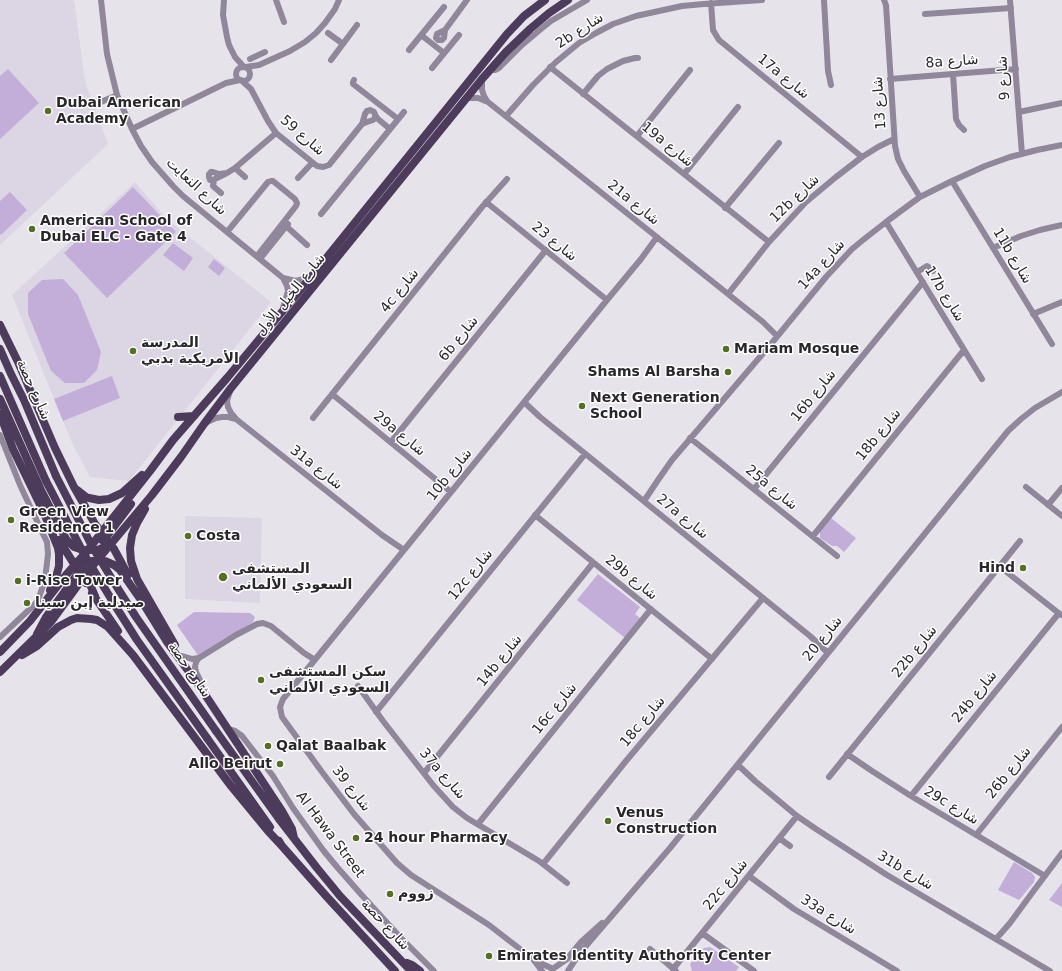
<!DOCTYPE html>
<meta charset="utf-8">
<style>
body{margin:0}
canvas{display:block;background:#e7e3eb}
</style>
<canvas width="1062" height="971"></canvas>
<script>
const context = document.querySelector('canvas').getContext('2d');
context.lineJoin = 'round';
function paint(path, color) { context.fillStyle = color; context.fill(path, 'evenodd'); }
const shape = rows => new Path2D(rows.map(r => 'M' + r).join(''));
function trace(path, color, width, dash) { context.strokeStyle = color; context.lineWidth = width; context.lineCap = dash ? 'butt' : 'round'; context.setLineDash(dash || []); context.stroke(path); }
function write(font, color, halo, rows, align = 'center') {
  context.font = font + ' "DejaVu Sans","Noto Sans Arabic",sans-serif'; context.lineWidth = 3; context.setLineDash([]); context.textBaseline = 'middle'; context.strokeStyle = halo; context.fillStyle = color; for (const [text, x, y, turn = 0] of rows) {
    context.save(); context.translate(x, y); context.rotate((+turn || 0) * Math.PI / 180); context.textAlign = isNaN(turn) ? turn : align; if (halo) context.strokeText(text, 0, 0); context.fillText(text, 0, 0); context.restore();
  }
}
const built = shape([
 [0,0,74,0,84,74,87,87,108,144,0,245],
 [135,182,167,219,271,302,129,481,90,477,73,445,63,421,12,295],
 [185,516,262,518,260,603,185,599]
]);
const green = shape([
 [8,69,39,103,0,139,0,76],
 [133,187,176,232,107,298,64,253],
 [10,192,27,210,1,235,0,234,0,201],
 [173,243,193,258,184,271,163,255],
 [214,259,225,268,219,276,208,267],
 [63,279,78,295,101,352,97,370,84,383,65,383,51,371,28,314,28,293,42,280],
 [112,376,120,398,63,421,54,399],
 [831,518,856,538,844,552,837,546,832,546,820,538,820,531],
 [598,574,640,607,635,614,640,618,625,638,577,600],
 [194,612,250,613,255,617,253,622,199,657,177,625],
 [1014,862,1032,873,1035,877,1034,882,1019,900,998,890],
 [1062,883,1062,907,1049,900],
 [710,947,739,967,736,971,692,971,690,964,704,948]
]);
const minor = shape([
 [101,0,107,54,117,95,132,129,141,146,152,162,173,186,183,196,283,278,296,281,311,277],
 [224,0,223,15,227,37,229,45,235,57,244,67],
 [276,0,284,22],
 [824,0,828,71,831,85],
 [884,0,886,5,895,146,898,159,904,171,920,197],
 [1010,0,1022,154],
 [711,3,713,30,719,40,862,157],
 [925,14,1011,8],
 [445,30,467,0],
 [445,30,444,38,442,40,438,40,436,38,437,34,445,30],
 [328,33,343,44],
 [421,35,444,53],
 [409,50,444,7],
 [250,59,265,52],
 [331,60,357,25],
 '236 74a7 7 0 1 1 14 0a7 7 0 1 1-14 0Z',
 [246,67,259,65,290,51,305,42,316,33,325,23,335,9,339,0],
 [550,67,769,242],
 [432,68,459,35],
 [490,69,495,70,499,68,522,45,541,29,551,21,587,0],
 [953,74,956,119,959,125,964,130],
 [482,79,482,90,484,96,487,101],
 [890,79,1016,69],
 [241,80,251,89,268,121,276,133,317,166,323,167,329,165,362,124],
 [354,80,353,82,353,84,398,119],
 [583,94,598,76,607,69,623,61,635,58,638,58],
 [467,98,478,98,488,102,763,322,777,336],
 [101,102,117,95],
 [367,111,370,110,374,112,375,114,375,118,373,120,367,122,362,124,365,114,367,111],
 [1019,112,1062,103],
 [375,115,378,119,390,129],
 [506,116,533,85,556,62,579,43,596,33,613,24,636,16,682,6,704,4,762,0],
 [132,129,226,83,240,80],
 [637,136,690,70],
 [235,168,245,177],
 [211,172,213,172,219,174,227,173,213,180,210,180,209,177,209,174,211,172],
 [227,173,235,168,276,133],
 [684,174,738,107],
 [298,178,312,163],
 [214,180,213,186,221,193],
 [952,181,1052,344],
 [486,202,607,300],
 [725,208,779,143],
 [321,214,404,112],
 [886,222,982,379],
 [286,226,307,245],
 [227,232,268,182,271,181,273,181,295,199,297,203,296,206,257,256],
 [993,248,1021,236,1040,230,1062,225],
 [260,259,288,224],
 [917,272,927,266,930,268,933,271],
 [283,278,287,286,288,291,283,308],
 [728,294,769,242,806,202,836,177,862,157,878,147,894,139],
 [1033,314,1062,302],
 [230,391,227,401,228,407,231,413,236,419,382,535,404,550],
 [332,394,451,492],
 [524,402,540,417,810,636,828,653],
 [313,418,482,207,507,179],
 [205,423,216,418,222,417,228,417,236,419],
 [0,435,20,485,44,536,47,542,48,554,45,580,38,600,34,605,0,637],
 [690,438,837,556],
 [391,442,546,250],
 [1026,487,1062,516],
 [754,489,923,282],
 [644,501,658,480,672,460,771,344,826,277,852,249,863,240,886,222,909,205,920,197,952,181,985,166,1010,157,1037,150,1062,145],
 [1048,505,1062,488],
 [535,515,712,659],
 [813,536,964,350],
 [999,566,1061,615],
 [182,656,192,659,199,658,236,635,257,624,263,623,271,626,304,653,315,660],
 [199,658,196,662,195,667,196,672,200,680,200,687],
 [358,686,383,721,433,785,453,807,467,818,539,861,567,883],
 [376,712,585,454],
 [228,729,235,731,242,736,273,776,293,808,323,850,337,867,359,892,400,937,434,971],
 [847,754,872,771,911,796,1045,876],
 [738,765,755,781,797,816,816,829,887,875,1050,971],
 [424,773,593,563],
 [829,777,1020,541],
 [911,796,1059,613],
 [478,824,651,609],
 [976,835,1062,727],
 [779,838,790,846],
 [543,864,626,761,763,598],
 [749,876,794,909,897,971],
 [702,933,754,971],
 [996,939,1010,923,1032,893,1062,853],
 [650,949,676,971],
 [536,961,553,969],
 [554,968,567,959,581,942,602,923],
 [673,969,797,816],
 [542,971,533,959,489,925,411,875,397,863,354,814,322,772,282,717,280,707,283,699,607,300,641,259,657,237],
 [568,971,579,954,670,848,1008,431,1021,419,1035,408,1062,392]
]);
const major = shape([
 [0,325,18,362,55,448,74,487,95,524,114,549,128,575],
 [0,349,11,374,24,400,56,476],
 [0,376,46,481],
 [0,399,41,490,66,539,74,547,83,550,98,550,109,545],
 [0,414,13,449,44,513,58,548,59,554,59,566,56,577,50,590],
 [178,417,194,416],
 [77,490,86,497,89,498,99,500,109,499,122,493,142,475],
 [145,509,137,523,132,535,130,548,131,561,137,579,175,645],
 [59,540,86,583],
 [103,541,131,504],
 [74,567,80,564,93,561,105,561,114,565,120,570,141,600,167,642,200,687,282,811,292,829,294,838],
 [90,570,89,574,89,582,95,596],
 [92,593,118,631],
 [37,634,46,617,82,568],
 [0,652,30,621,66,575,88,550,105,528,150,471,173,440,227,378,311,277,507,34,524,16,545,0],
 [22,655,37,646,58,627,71,620,77,618,91,619,97,620,108,627,133,655,231,786,268,831,282,846],
 [0,672,51,622,89,570,152,495,181,457,204,424,231,388,482,79,506,52,530,29,549,13,568,0],
 [216,731,279,819,317,868,340,896,411,971],
 [207,738,270,827],
 [279,841,282,846,327,897,395,971],
 [407,963,412,965,420,971]
]);
const majorBridge = shape([
 [56,476,93,548,115,584,136,617,216,731],
 [46,481,84,554,116,607,137,640,207,738]
]);
const markers = [
 [48,111,4,"#547025"],
 [32,229,4,"#547025"],
 [726,349,4,"#547025"],
 [133,351,4,"#547025"],
 [728,372,4,"#547025"],
 [582,406,4,"#547025"],
 [11,520,4,"#547025"],
 [188,536,4,"#547025"],
 [1023,568,4,"#547025"],
 [223,577,5,"#547025"],
 [18,581,4,"#547025"],
 [27,603,4,"#547025"],
 [261,680,4,"#547025"],
 [268,746,4,"#547025"],
 [280,764,4,"#547025"],
 [608,821,4,"#547025"],
 [356,838,4,"#547025"],
 [390,894,4,"#547025"],
 [489,956,4,"#547025"]
];
const streetNames = [
 ["2b شارع",580,31,-33],
 ["8a شارع",952,62,-4],
 ["17a شارع",783,77,39],
 ["شارع 9",1004,78,-94],
 ["شارع 13",880,103,-94],
 ["شارع 59",302,136,41],
 ["19a شارع",667,145,39],
 ["شارع النعايت",196,187,43],
 ["12b شارع",795,199,-44],
 ["21a شارع",633,203,39],
 ["شارع 23",554,242,39],
 ["11b شارع",1012,256,59],
 ["14a شارع",822,265,-48],
 ["4c شارع",400,291,-51],
 ["17b شارع",944,294,58],
 ["شارع الخيل الأول",291,295,-51],
 ["6b شارع",459,339,-51],
 ["شارع حصة",33,390,66],
 ["16b شارع",814,396,-51],
 ["29a شارع",399,434,39],
 ["18b شارع",879,435,-51],
 ["31a شارع",316,468,38],
 ["10b شارع",450,475,-51],
 ["25a شارع",771,488,39],
 ["27a شارع",682,517,39],
 ["12c شارع",471,575,-51],
 ["29b شارع",631,578,39],
 ["شارع 20",823,639,-51],
 ["22b شارع",915,652,-51],
 ["14b شارع",500,661,-51],
 ["شارع حصة",189,670,55],
 ["24b شارع",975,697,-51],
 ["16c شارع",555,709,-51],
 ["18c شارع",643,722,-50],
 ["26b شارع",1009,773,-51],
 ["37a شارع",442,774,49],
 ["شارع 39",351,789,52],
 ["29c شارع",951,806,31],
 ["Al Hawa Street",330,835,53],
 ["31b شارع",905,871,31],
 ["22c شارع",726,885,-51],
 ["33a شارع",828,915,32],
 ["شارع حصة",385,925,47]
];
const poiNames = [
 ["Dubai American",56,103],
 ["Academy",56,119],
 ["American School of",40,221],
 ["Dubai ELC - Gate 4",40,237],
 ["المدرسة",141,343],
 ["الأمريكية بدبي",141,359],
 ["Mariam Mosque",734,349],
 ["Shams Al Barsha",720,372,"right"],
 ["Next Generation",590,398],
 ["School",590,414],
 ["Green View",19,512],
 ["Residence 1",19,528],
 ["Costa",196,536],
 ["Hind",1015,568,"right"],
 ["المستشفى",232,569],
 ["السعودي الألماني",232,585],
 ["i-Rise Tower",26,581],
 ["صيدلية إبن سينا",35,603],
 ["سكن المستشفى",269,672],
 ["السعودي الألماني",269,688],
 ["Qalat Baalbak",276,746],
 ["Allo Beirut",272,764,"right"],
 ["Venus",616,813],
 ["Construction",616,829],
 ["24 hour Pharmacy",364,838],
 ["زووم",398,894],
 ["Emirates Identity Authority Center",497,956]
];
paint(built, '#dcd5e4');
paint(green, '#c3aeda');
trace(minor, '#90879a', 6);
trace(major, '#4c3b5b', 8);
trace(majorBridge, '#4c3b5b', 8);
for (const [x, y, r, color] of markers) { const dot = new Path2D(); dot.arc(x, y, r, 0, 2 * Math.PI); context.fillStyle = color; context.fill(dot); trace(dot, '#fff', 1.5); }
write('14px', '#29272a', '#fff', streetNames);
write('bold 14px', '#29272a', '#fff', poiNames, 'left');
</script>
